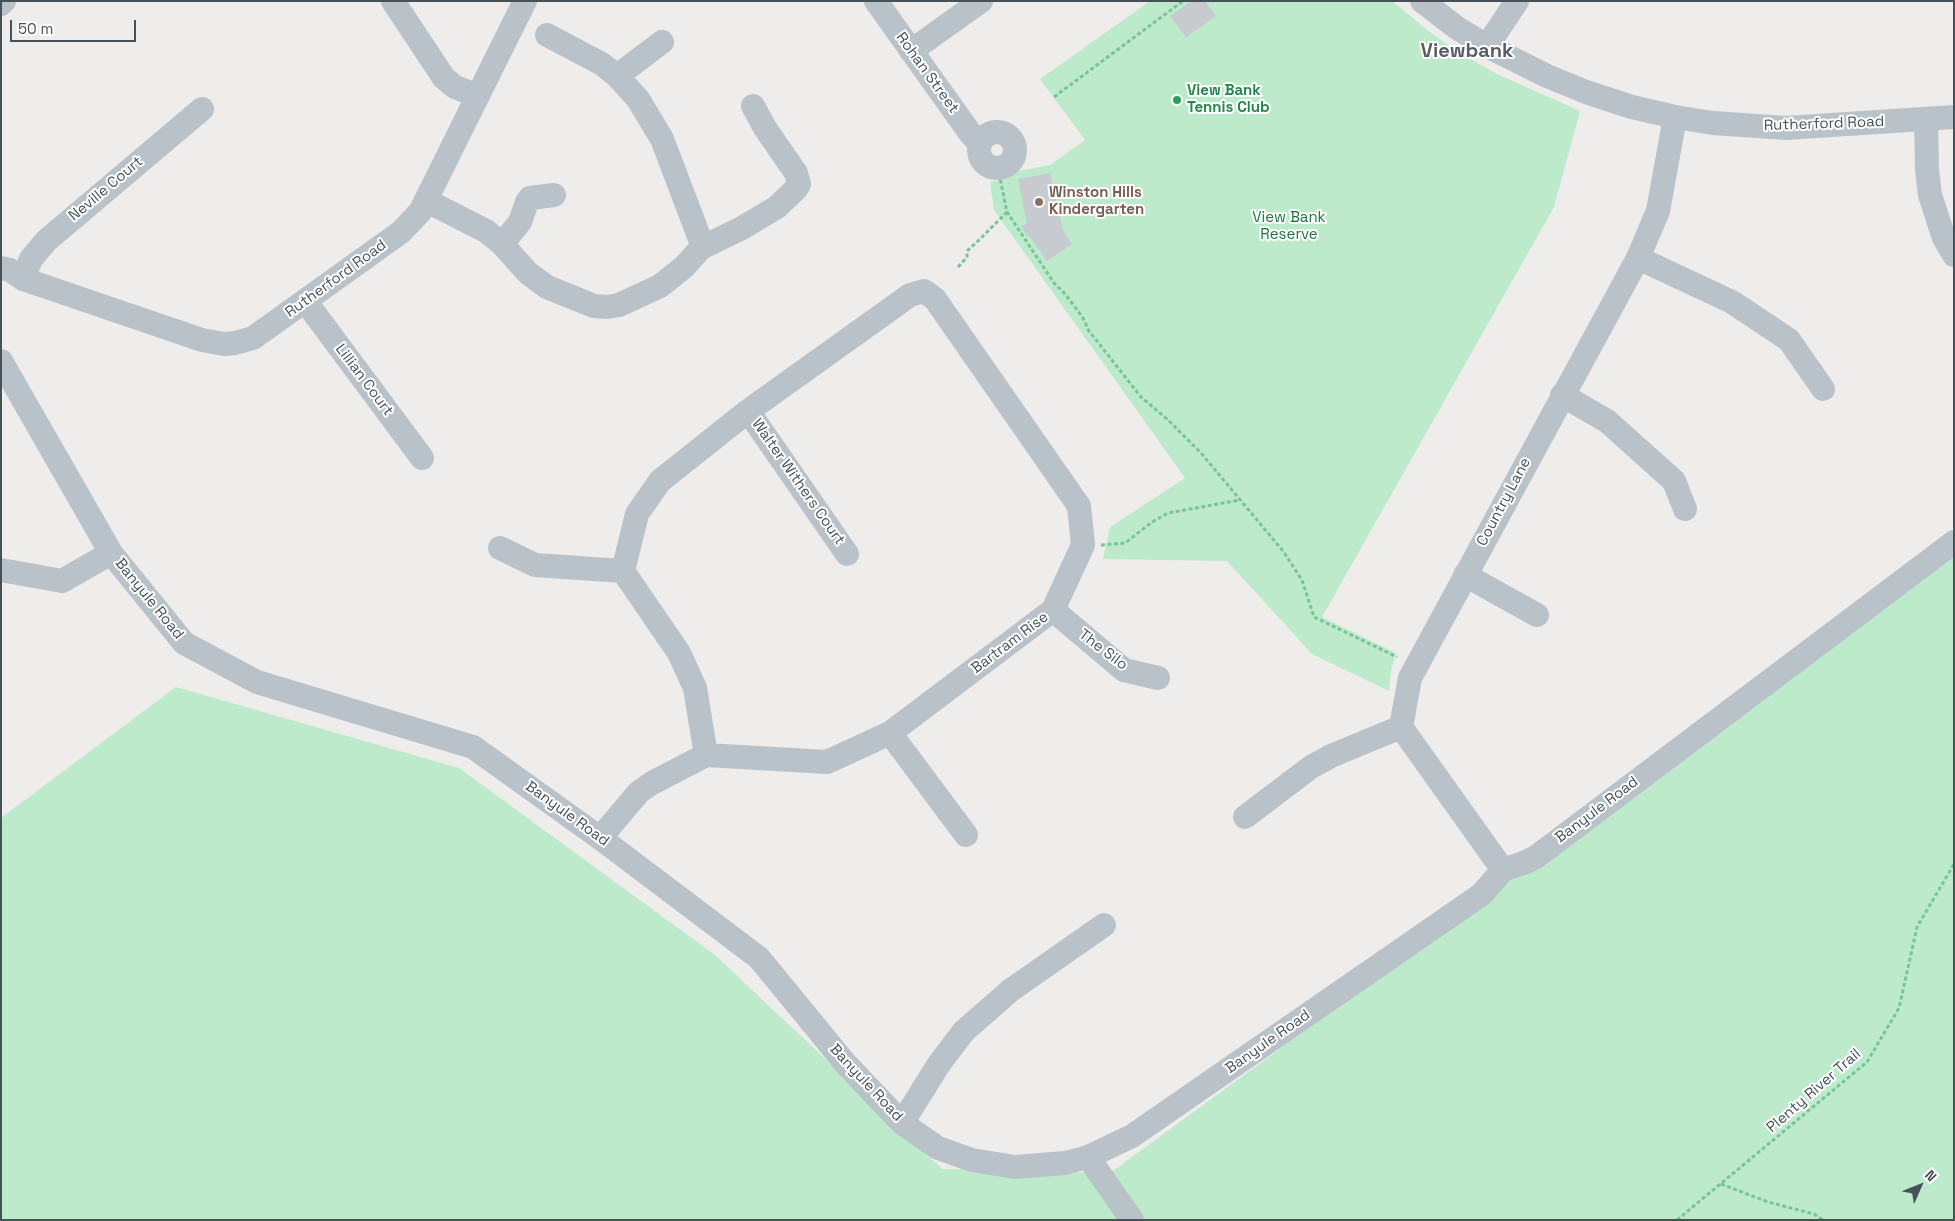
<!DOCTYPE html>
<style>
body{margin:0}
#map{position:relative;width:1955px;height:1221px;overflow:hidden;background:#efecec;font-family:"Space Grotesk",sans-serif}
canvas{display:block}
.frame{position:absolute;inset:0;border:2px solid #465158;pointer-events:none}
.north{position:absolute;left:1895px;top:1161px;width:50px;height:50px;-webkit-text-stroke:4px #fff;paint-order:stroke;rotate:46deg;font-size:14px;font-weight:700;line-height:20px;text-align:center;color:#465158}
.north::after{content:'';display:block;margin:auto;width:18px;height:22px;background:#465158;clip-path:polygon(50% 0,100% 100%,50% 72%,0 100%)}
.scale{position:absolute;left:10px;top:20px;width:126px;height:22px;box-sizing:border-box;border:2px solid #465158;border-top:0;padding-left:6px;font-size:15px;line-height:18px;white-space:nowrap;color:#465158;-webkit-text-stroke:4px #fff;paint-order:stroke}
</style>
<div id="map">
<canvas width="1955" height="1221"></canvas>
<div class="frame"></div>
<div class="north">N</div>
<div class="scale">50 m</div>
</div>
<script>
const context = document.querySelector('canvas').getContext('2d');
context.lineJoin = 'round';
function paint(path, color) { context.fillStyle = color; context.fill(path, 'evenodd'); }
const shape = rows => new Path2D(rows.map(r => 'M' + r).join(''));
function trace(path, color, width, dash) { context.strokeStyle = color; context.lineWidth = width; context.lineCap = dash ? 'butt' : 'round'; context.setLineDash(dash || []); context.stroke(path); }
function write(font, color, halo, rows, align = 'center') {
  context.font = font + ' "Space Grotesk",sans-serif'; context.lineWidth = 4; context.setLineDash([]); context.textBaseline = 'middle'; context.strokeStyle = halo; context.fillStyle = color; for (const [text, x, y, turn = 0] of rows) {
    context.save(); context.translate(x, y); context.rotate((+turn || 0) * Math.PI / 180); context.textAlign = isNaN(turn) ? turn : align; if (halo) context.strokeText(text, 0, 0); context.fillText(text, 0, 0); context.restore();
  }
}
const green = shape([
 [1150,1,1392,1,1431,33,1460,53,1497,74,1580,111,1554,207,1322,617,1396,653,1391,671,1389,691,1312,654,1227,561,1103,559,1110,527,1185,478,994,210,990,182,1003,179,1018,171,1050,165,1085,140,1040,79],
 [1954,556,1954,1220,1,1220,1,818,176,687,459,768,715,955,942,1169,1110,1173]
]);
const building = shape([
 [1191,1,1205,1,1216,16,1186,37,1170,16],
 [1050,173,1063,230,1072,244,1047,261,1030,237,1028,237,1021,226,1027,224,1018,179]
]);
const path = shape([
 [1054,97,1183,1],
 [1003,167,1000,178,1007,212,1054,283,1066,295,1083,318,1089,331,1141,397,1167,419,1201,453,1283,551,1302,580,1314,617,1397,657],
 [958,267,967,257,967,251,978,241,1007,212],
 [1101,545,1125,543,1152,522,1168,513,1240,500],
 [1721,1184,1768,1202,1814,1214,1823,1220],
 [1677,1220,1867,1062,1899,1008,1917,927,1954,864]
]);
const minor = shape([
 [393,1,444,78,455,87,478,96],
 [876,1,970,133,980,144],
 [1422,1,1457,28,1487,46,1547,76,1586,92,1632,107,1675,117,1713,123,1786,128,1954,117],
 [1,4,4,1],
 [547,35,602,64,617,76,638,99,662,139,703,247],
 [1487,46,1517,1],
 [911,51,981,1],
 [617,76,662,42],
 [1926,119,1927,170,1930,195,1944,238,1954,255],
 '979 150a18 18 0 1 1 36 0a18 18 0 1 1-36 0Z',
 [427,201,486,231,502,244,528,273,547,287,594,306,607,307,619,305,660,286,684,267,701,248,742,228,777,207,796,189,799,184,796,173,765,128,753,106],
 [502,244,520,222,527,202,530,198,554,195],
 [1638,258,1732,302,1789,340,1823,389],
 [1,268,10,270,23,279,202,340,224,344,235,343,253,338,401,232,420,212,525,1],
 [23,279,31,259,46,241,202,109],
 [306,302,422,458],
 [1,361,111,553,184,643,257,682,473,747,600,838,759,958,845,1063,902,1123,938,1148,972,1160,1015,1167,1065,1163,1088,1157,1132,1136,1482,894,1503,870,1526,862,1536,857,1954,542],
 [1562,395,1607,421,1674,481,1685,509],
 [748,411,847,554],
 [500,548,535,565,623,571],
 [1,570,62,581,111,553],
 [1465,575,1537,615],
 [1053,610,1124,670,1158,678],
 [890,733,966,835],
 [1245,817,1311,767,1331,756,1401,727],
 [600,838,639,792,652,783,706,755,827,762,890,733,1053,610,1083,545,1079,506,935,299,924,291,910,295,748,411,660,481,637,514,623,571,679,653,695,688,706,755],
 [1503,870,1401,727,1410,678,1638,258,1658,211,1675,117],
 [902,1123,939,1064,964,1031,1011,990,1104,925],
 [1088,1157,1132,1220]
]);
const markers = [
 [1177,100,5,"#2e9e5b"],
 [1039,202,5,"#8d6e63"]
];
const streetNames = [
 ["Rohan Street",927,73,54],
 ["Rutherford Road",1824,124,-2],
 ["Neville Court",106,189,-40],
 ["Rutherford Road",336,279,-36],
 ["Lillian Court",364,380,53],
 ["Walter Withers Court",798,482,55],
 ["Country Lane",1504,502,-62],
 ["Banyule Road",149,599,51],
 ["Bartram Rise",1010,643,-37],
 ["The Silo",1103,650,37],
 ["Banyule Road",1597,810,-37],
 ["Banyule Road",567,814,36],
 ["Banyule Road",1268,1042,-35],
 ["Banyule Road",866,1083,47],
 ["Plenty River Trail",1814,1091,-41]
];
const leisureNames = [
 ["View Bank",1187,91],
 ["Tennis Club",1187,108]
];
const educationNames = [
 ["Winston Hills",1049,193],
 ["Kindergarten",1049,210]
];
const parkNames = [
 ["View Bank",1289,218],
 ["Reserve",1289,235]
];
const districtNames = [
 ["Viewbank",1467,52]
];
paint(green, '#bdeaca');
paint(building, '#c7cacf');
trace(path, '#78c598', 3, [4, 2.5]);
trace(minor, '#b8c2c8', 24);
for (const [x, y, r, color] of markers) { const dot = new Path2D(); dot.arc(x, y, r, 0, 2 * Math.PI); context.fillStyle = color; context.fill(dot); trace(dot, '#fff', 2); }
write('15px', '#465158', '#fff', streetNames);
write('bold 15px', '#27864d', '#fff', leisureNames, 'left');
write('bold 15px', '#785e54', '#fff', educationNames, 'left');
write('15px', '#1d7340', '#fff', parkNames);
write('bold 20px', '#5a5d61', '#fff', districtNames);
</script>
